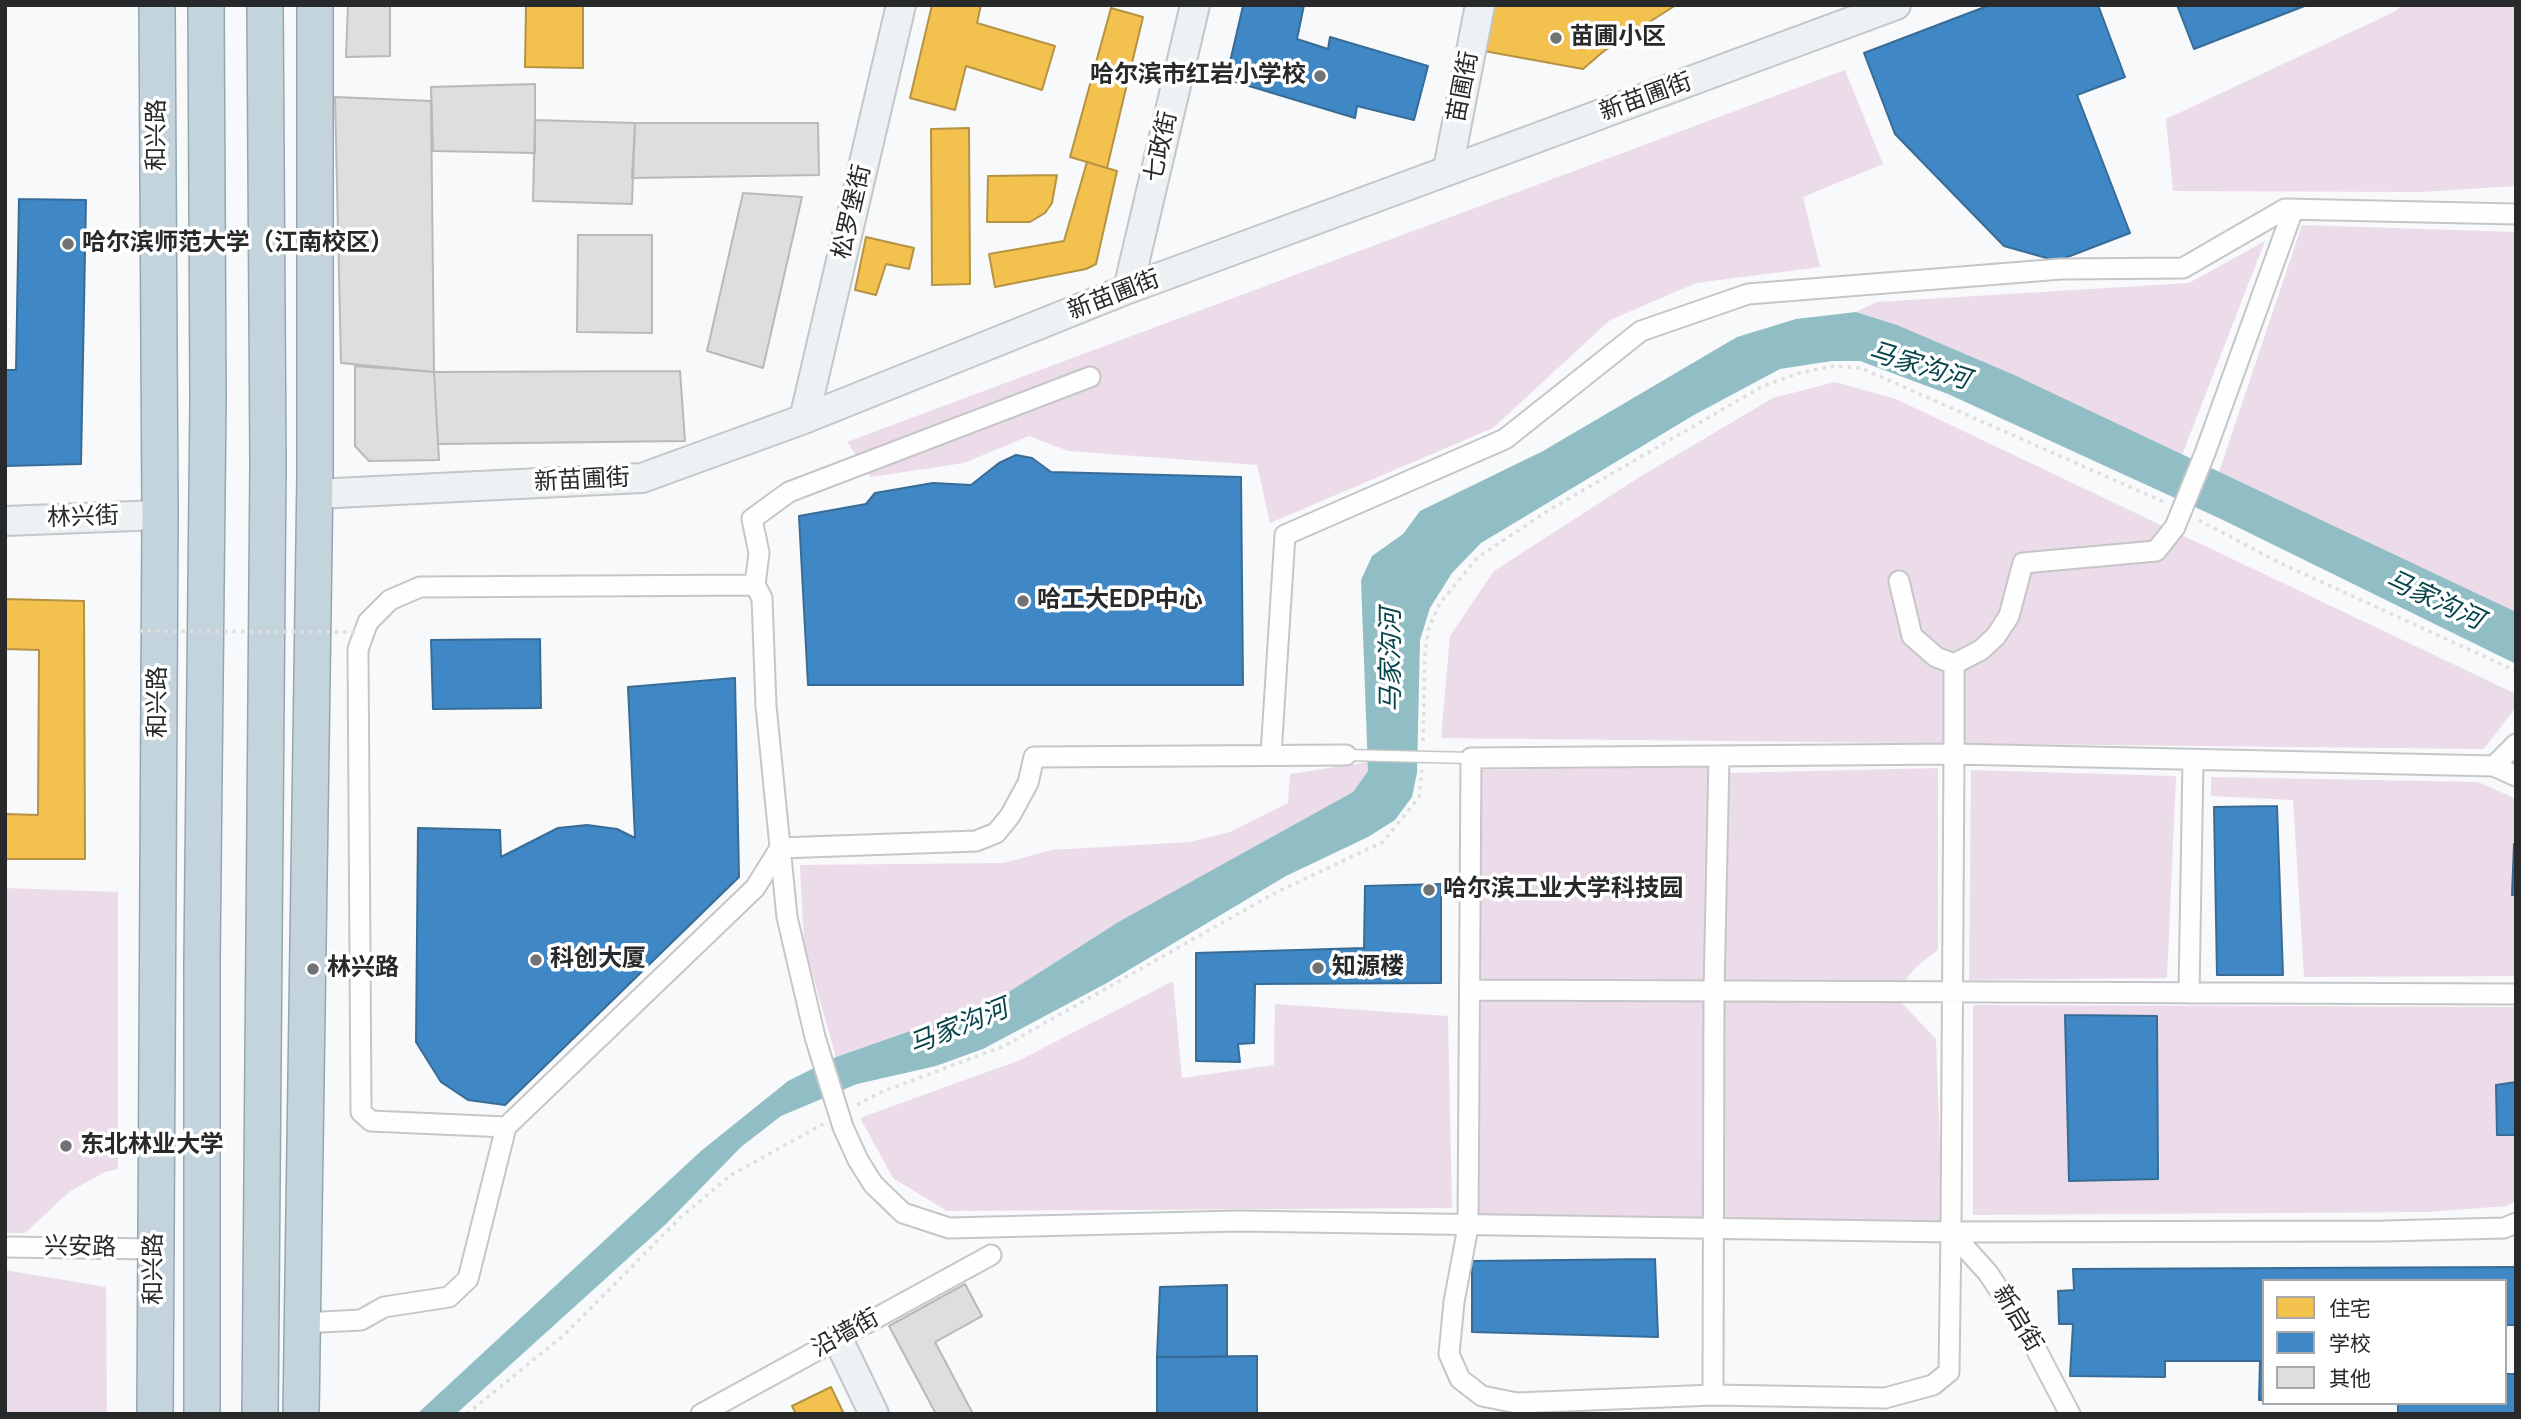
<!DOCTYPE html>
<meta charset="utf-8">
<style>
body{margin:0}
#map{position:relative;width:2521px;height:1419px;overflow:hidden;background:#f8f9fb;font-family:"DM Sans","Noto Sans SC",sans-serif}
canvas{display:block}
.frame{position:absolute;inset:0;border:7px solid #28292a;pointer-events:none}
.legend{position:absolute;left:2262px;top:1279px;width:245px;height:126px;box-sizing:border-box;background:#fff;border:2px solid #a9a9aa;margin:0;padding:9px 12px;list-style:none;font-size:21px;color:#28292a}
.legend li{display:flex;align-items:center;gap:14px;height:35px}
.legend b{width:35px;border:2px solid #a9a9aa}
</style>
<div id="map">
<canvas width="2521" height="1419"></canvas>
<div class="frame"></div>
<ul class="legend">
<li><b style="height:19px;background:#f2c14e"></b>住宅</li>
<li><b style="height:19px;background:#3f88c5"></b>学校</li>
<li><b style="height:19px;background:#dedee0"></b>其他</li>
</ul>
</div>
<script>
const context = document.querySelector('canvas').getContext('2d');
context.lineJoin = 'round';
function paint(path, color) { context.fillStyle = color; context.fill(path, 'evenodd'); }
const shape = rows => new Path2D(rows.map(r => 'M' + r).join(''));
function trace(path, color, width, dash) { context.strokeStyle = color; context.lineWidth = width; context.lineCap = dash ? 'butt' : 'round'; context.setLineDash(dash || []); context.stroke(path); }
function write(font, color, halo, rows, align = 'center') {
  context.font = font + ' "DM Sans","Noto Sans SC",sans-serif'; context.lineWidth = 7; context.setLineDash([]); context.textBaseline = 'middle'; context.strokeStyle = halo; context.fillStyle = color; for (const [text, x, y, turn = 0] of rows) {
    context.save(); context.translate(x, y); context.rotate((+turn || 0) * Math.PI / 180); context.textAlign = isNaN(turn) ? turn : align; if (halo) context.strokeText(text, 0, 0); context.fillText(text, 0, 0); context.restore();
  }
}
const green = shape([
 [2401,5,2516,5,2516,186,2421,192,2173,191,2166,119,2396,11],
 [1845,70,1883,164,1803,197,1820,267,1696,283,1610,320,1493,428,1270,523,1257,465,1068,451,1029,436,964,463,871,477,847,442],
 [2302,225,2516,232,2516,613,2219,472],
 [2265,241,2182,455,1897,325,1856,312,1877,302,2189,283],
 [1835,382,1896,399,2516,694,2516,707,2484,749,1441,738,1450,636,1494,571,1638,478,1773,398],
 [1368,762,1368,771,1353,792,1120,921,993,1002,836,1057,804,944,800,865,1004,863,1052,850,1190,842,1230,832,1288,803,1290,774],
 [1710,766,1707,983,1480,981,1481,770],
 [1938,768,1938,950,1916,967,1902,984,1722,983,1729,773],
 [1971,770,2176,776,2167,978,1969,980],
 [2211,777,2478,782,2516,799,2516,976,2304,977,2293,800,2211,796],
 [5,888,118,892,118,1169,105,1172,69,1192,25,1233,5,1233],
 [1173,981,1182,1078,1274,1065,1275,1004,1448,1016,1452,1208,947,1211,893,1178,860,1118,1020,1060],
 [1481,998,1706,999,1702,1218,1478,1218],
 [1900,1001,1936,1039,1943,1226,1721,1219,1722,1002],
 [1973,1005,2516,1007,2516,1201,2506,1206,2428,1212,1973,1215],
 [5,1270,106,1287,107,1414,5,1414]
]);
const water = shape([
 [1856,312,1897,325,2012,374,2516,612,2516,664,2223,520,1948,394,1860,361,1832,361,1780,369,1694,415,1481,543,1452,573,1430,608,1420,640,1417,773,1412,797,1395,820,1368,837,1286,876,1107,983,983,1049,936,1066,857,1084,781,1116,741,1147,666,1224,456,1414,417,1414,701,1151,788,1081,836,1057,993,1002,1120,921,1353,792,1368,771,1361,580,1372,556,1403,534,1420,511,1543,451,1737,337,1796,319]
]);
const homes = shape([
 [526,5,583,5,583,68,525,67,526,5],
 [932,5,981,5,977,23,1055,46,1042,90,966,66,955,110,910,98,932,5],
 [1494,5,1676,5,1604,51,1583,69,1484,51,1494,5],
 [1111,8,1143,17,1107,168,1070,157,1111,8],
 [969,128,970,284,932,285,931,129,969,128],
 [1087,162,1117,171,1096,264,1086,269,995,287,989,254,1064,241,1087,162],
 [1057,175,1052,203,1045,213,1030,222,987,222,988,176,1057,175],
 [866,237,914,248,909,269,886,264,876,295,855,290,866,237],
 [5,599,84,601,85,859,5,859,5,814,38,815,39,650,5,649,5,599],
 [831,1387,844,1414,796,1414,792,1406,831,1387]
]);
const schools = shape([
 [1252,5,1304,5,1297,39,1328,49,1330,37,1428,66,1414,120,1357,106,1355,118,1226,79,1243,6,1252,5],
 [1990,5,2098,5,2125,77,2077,95,2130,233,2057,261,2004,246,1895,134,1864,53,1990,5],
 [2177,5,2307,5,2194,49,2177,5],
 [19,199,86,200,81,464,5,466,5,370,16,370,19,199],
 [1016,455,1032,458,1051,472,1241,477,1243,685,808,685,799,516,866,504,875,493,933,483,971,485,999,463,1016,455],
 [540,639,541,708,433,709,431,640,540,639],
 [735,678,739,877,505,1105,468,1100,441,1082,416,1042,418,828,500,830,501,857,558,828,587,825,617,829,635,838,628,687,735,678],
 [2277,806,2283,975,2217,975,2214,807,2277,806],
 [2514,844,2516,894,2512,895,2514,844],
 [1441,884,1441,983,1255,984,1254,1043,1238,1044,1240,1062,1196,1061,1196,953,1364,948,1365,886,1441,884],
 [2065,1015,2157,1016,2158,1179,2069,1181,2065,1015],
 [2516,1082,2516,1135,2497,1135,2496,1085,2516,1082],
 [1655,1259,1658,1337,1472,1332,1472,1261,1655,1259],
 [2516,1267,2516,1325,2505,1325,2505,1281,2264,1281,2264,1400,2259,1400,2260,1361,2165,1361,2165,1377,2070,1376,2073,1324,2059,1324,2058,1291,2074,1290,2073,1269,2516,1267],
 [1227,1285,1227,1357,1157,1357,1160,1287,1227,1285],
 [1257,1356,1257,1414,1157,1414,1157,1357,1257,1356],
 [2505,1374,2516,1374,2516,1414,2398,1414,2398,1403,2505,1403,2505,1374]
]);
const building = shape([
 [348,5,390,5,390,56,346,57,348,5],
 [535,84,535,153,433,151,431,87,535,84],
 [335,97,431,101,434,372,341,363,335,97],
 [535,120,635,123,632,204,533,201,535,120],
 [635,123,818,123,819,175,632,178,635,123],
 [743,193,802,197,763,368,707,351,743,193],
 [578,235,652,235,652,333,577,332,578,235],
 [355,366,434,372,439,460,369,461,355,446,355,366],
 [680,371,685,441,438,444,434,372,680,371],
 [965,1284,982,1316,935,1342,973,1414,936,1414,889,1326,965,1284]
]);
const path = shape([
 [2199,520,2278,562,2516,671],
 [1423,741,1425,651,1429,627,1440,603,1477,558,1549,510,1763,386,1799,373,1833,366,1861,368,2164,502],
 [857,1105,879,1093,1004,1046,1275,893,1383,842,1419,797,1422,770],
 [467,1414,564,1335,680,1218,731,1175,823,1124]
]);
const lane = shape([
 [1346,755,1471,758]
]);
const street = shape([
 [1899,581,1912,636,1936,657,1954,664,1981,650,1996,636,2009,616,2023,563,2156,551,2175,527,2205,453,2293,210],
 [755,585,759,553,752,519,789,492,1090,377],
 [1954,664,1954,754,1951,1232,1949,1372,1933,1385,1885,1398,1713,1395,1517,1403,1482,1396,1460,1379,1449,1354,1454,1302,1468,1227,1471,758,1954,754,2494,766,2516,776],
 [1271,754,1285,535,1505,439,1641,331,1748,294,2061,269,2183,268,2285,209,2516,214],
 [2494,766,2516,744],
 [1470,990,2516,994],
 [2189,993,2193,760],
 [506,1127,371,1121,361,1112,358,649,368,622,390,600,420,587,755,585,762,598,766,706,787,917,815,1037,843,1127,858,1160,873,1184,903,1213,949,1228,1238,1221,1951,1232,2384,1231,2504,1228,2516,1223],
 [1951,1232,1988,1273,2027,1332,2070,1414],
 [5,1247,155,1249],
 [302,1323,361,1320,384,1307,449,1297,468,1279,506,1127,755,888,780,848,976,841,996,833,1010,816,1028,783,1034,757,1346,755],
 [1713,1395,1714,991,1719,757],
 [701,1414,991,1255]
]);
const secondary = shape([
 [1448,169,1480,5],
 [1128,289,1195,5],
 [804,419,901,5],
 [315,494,642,478,804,419,1128,289,1896,5],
 [5,521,160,515],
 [838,1339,874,1414]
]);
const highway = shape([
 [155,1414,160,515,157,5],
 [202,1414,202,961,208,399,206,5],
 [260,1414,268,464,265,5],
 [301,1414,315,475,315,5]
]);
const pathBridge = shape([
 [139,631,355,632]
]);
const markers = [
 [1556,38,7,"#717273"],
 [1320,76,7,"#717273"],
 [68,244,7,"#717273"],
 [1023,601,7,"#717273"],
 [1429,890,7,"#717273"],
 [536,960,7,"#717273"],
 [1318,968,7,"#717273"],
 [313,969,7,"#717273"],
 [66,1146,7,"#717273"]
];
const poiNames = [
 ["苗圃小区",1570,38],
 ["哈尔滨市红岩小学校",1306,76,"right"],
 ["哈尔滨师范大学（江南校区）",82,244],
 ["哈工大EDP中心",1037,601],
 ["哈尔滨工业大学科技园",1443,890],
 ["科创大厦",550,960],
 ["知源楼",1332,968],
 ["林兴路",327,969],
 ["东北林业大学",80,1146]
];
const streetNames = [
 ["苗圃街",1464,87,-79],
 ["新苗圃街",1646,98,-20],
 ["和兴路",158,135,-90],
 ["七政街",1162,147,-77],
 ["松罗堡街",853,212,-77],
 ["新苗圃街",1114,296,-21],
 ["新苗圃街",582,481,-3],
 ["林兴街",83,518,-2],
 ["和兴路",159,702,-90],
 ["兴安路",80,1248,1],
 ["和兴路",155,1269,-90],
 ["新启街",2017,1319,59],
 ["沿墙街",846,1334,-29]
];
const waterNames = [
 ["马家沟河",1919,367,17],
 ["马家沟河",2434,601,25],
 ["马家沟河",1392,660,-90],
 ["马家沟河",959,1028,-22]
];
paint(green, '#ecdbe9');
paint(water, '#91bec5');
paint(homes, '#f2c14e');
trace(homes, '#b59343', 2);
paint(schools, '#3f88c5');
trace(schools, '#386c96', 2);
paint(building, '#dedee0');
trace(building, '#b8b9ba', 2);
trace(lane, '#c5c6c7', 13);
trace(street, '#c5c6c7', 23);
trace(secondary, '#c5c6c7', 32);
trace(highway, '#95a6b0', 38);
trace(path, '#dededf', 3.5, [3.5, 5]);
trace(lane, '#fefefe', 10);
trace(street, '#fefefe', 19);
trace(secondary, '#ecf1f4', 28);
trace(highway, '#c3d4dc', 35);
trace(pathBridge, '#dededf', 3.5, [3.5, 5]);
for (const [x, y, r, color] of markers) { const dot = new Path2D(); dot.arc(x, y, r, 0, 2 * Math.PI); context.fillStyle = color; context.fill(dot); trace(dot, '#fff', 2.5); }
write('bold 24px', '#28292a', '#fff', poiNames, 'left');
write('24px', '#28292a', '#fff', streetNames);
write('italic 26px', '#07454c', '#fff', waterNames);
</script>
